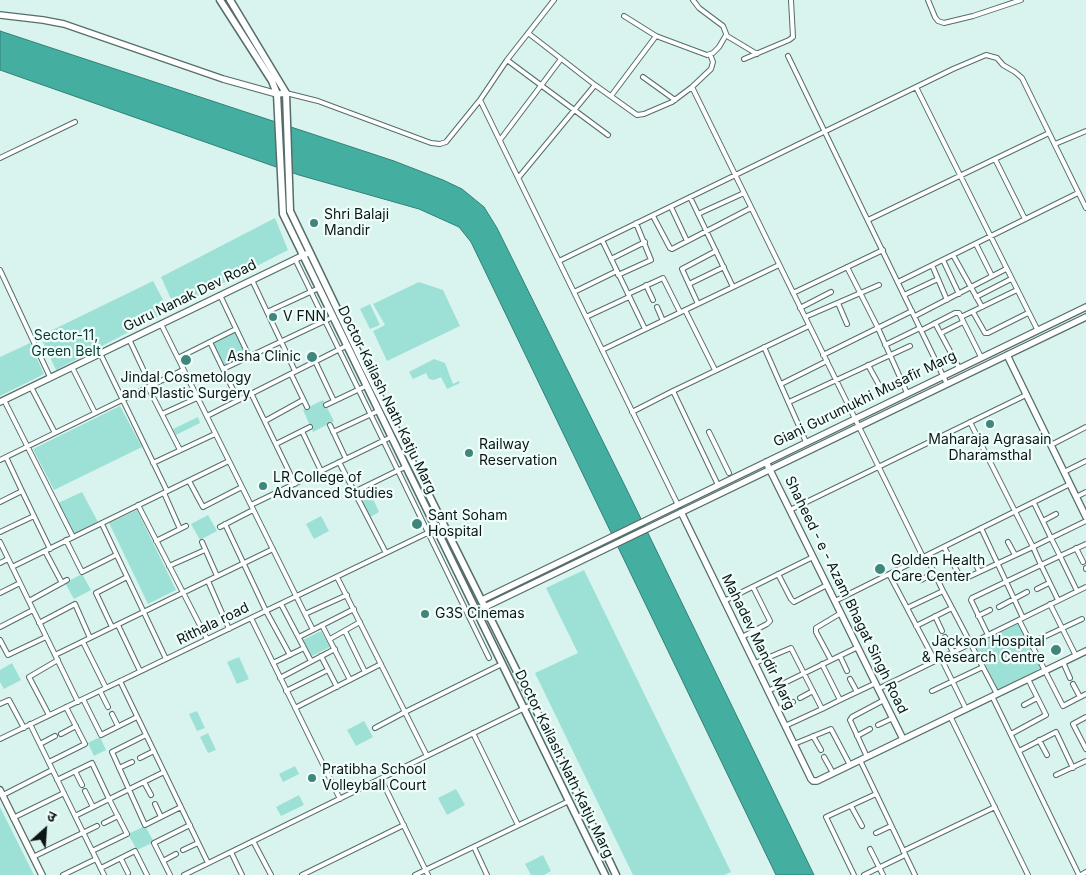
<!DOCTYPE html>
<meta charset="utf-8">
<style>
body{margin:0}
#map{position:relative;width:1086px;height:875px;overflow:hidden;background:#d9f4ef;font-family:Inter,"Noto Sans Devanagari",sans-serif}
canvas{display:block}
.north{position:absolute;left:20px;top:805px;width:50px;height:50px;-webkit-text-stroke:4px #effefb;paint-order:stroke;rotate:26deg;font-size:14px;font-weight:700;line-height:20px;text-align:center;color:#0c1614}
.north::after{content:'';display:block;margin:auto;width:18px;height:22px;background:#0c1614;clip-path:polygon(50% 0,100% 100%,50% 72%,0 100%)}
</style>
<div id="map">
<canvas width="1086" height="875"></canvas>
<div class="north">उ</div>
</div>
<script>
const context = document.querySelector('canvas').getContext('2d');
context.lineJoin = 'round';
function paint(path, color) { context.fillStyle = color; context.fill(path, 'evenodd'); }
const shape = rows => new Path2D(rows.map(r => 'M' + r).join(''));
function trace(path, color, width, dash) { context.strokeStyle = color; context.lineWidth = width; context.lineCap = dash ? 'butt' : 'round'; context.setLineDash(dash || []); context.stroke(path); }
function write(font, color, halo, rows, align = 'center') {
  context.font = font + ' Inter,sans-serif'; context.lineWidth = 4.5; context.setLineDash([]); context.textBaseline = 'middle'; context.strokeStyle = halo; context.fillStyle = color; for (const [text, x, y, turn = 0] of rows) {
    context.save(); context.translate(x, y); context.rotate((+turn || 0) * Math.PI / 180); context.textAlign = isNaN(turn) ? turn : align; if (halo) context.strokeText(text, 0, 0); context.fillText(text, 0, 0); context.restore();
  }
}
const green = shape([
 [275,218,288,250,175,308,161,277],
 [153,281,169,311,56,370,40,336],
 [419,282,443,290,460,326,387,361,373,331,385,325,373,304],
 [370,304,380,325,370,329,360,309],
 [235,332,247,355,224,366,212,343],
 [30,343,44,374,0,396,0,357],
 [434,359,445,363,453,384,459,381,460,383,447,389,441,377,434,380,429,379,426,373,413,379,409,372],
 [323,400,334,421,313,432,303,410],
 [120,406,142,447,54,490,33,449],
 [198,417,200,423,176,435,173,429],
 [368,488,379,512,370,517,358,492],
 [82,492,98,522,74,535,58,503],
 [137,510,176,590,148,604,109,523],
 [208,515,217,531,200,540,191,524],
 [321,516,329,531,314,539,306,524],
 [584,570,731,872,724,875,633,875,535,673,578,653,546,588],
 [82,574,91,590,74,599,65,583],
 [1018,623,1041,668,998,690,975,644],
 [321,631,330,647,312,656,303,640],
 [239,657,249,679,237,684,227,662],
 [12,663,21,680,4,689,0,682,0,670],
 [197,711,205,728,197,731,189,714],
 [364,721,373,737,356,746,347,730],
 [208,733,216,750,208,753,200,737],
 [100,737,106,750,94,756,88,743],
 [295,766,299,774,283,782,279,774],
 [456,789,465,805,447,815,438,798],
 [299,795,304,805,281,816,276,807],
 [0,807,34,875,0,875],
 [145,826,154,842,137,850,128,834],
 [543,855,551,871,544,875,531,875,525,864]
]);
const water = shape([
 [0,31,394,161,443,180,462,189,484,207,497,228,628,492,814,875,776,875,471,242,459,227,419,209,299,175,0,70,0,31]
]);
const street = shape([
 [693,0,699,8,723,26,727,36,757,54],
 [928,0,935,17,938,21,944,23,973,16,1021,0],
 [624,16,656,36],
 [528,33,595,85,637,115,644,114,672,102,692,87,711,69,713,62,710,54],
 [788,56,947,384],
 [744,59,789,40,793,37,791,0],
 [507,60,608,135],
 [643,77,675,100],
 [692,87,923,557],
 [916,87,1037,329],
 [286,93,318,101,431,143,440,144,446,142,480,100,507,60,554,0],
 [611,96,656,36,707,55,713,53,719,47,726,35],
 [480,100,678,505],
 [500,140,561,59],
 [1055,144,1086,131],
 [0,158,75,122],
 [995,159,1025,219],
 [519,177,595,85],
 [690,197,733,287],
 [671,207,687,241],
 [698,214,744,193],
 [653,216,670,248,672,249,751,208],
 [868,220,1049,133],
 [602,240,645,329],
 [976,244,992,276],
 [953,255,982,307],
 [295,259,489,658],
 [611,259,645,242],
 [943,260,959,294],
 [559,261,953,69,986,55,997,58,1003,65,1015,72,1022,78,1086,208],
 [932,265,947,300],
 [847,267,878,328,907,393],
 [0,270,50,377],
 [618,275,651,260,636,223],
 [252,280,295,371],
 [898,282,1078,193],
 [689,284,724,267],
 [646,285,653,300],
 [574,292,617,271],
 [793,293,883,250],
 [628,294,663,278,680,312],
 [220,295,249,356],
 [904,295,938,279],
 [976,297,1011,279],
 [838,303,847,324],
 [698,304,682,269,716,251],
 [657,307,663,321],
 [800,308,831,292],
 [685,310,715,370],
 [267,312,319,288],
 [973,312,985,333,988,333,1028,313],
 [915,316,1006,269],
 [586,317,629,297],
 [805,317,879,285],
 [935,323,959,368],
 [161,324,313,630],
 [922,330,955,313,959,313,961,317],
 [941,333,963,322],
 [129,339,151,386],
 [210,342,238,400],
 [885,345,920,328],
 [764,347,806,442],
 [602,350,779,265],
 [100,353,167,491],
 [823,355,912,311],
 [981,357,961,317,1017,290],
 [178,358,236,329],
 [315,361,334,401],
 [868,365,879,385],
 [72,367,95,413],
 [223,369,333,317],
 [291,374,307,407],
 [781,384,827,361],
 [31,387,55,433],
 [148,387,180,450],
 [251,393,295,484],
 [4,400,73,537],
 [789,402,910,346],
 [326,405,366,386],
 [632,412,673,391],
 [162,414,197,398],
 [207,416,346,346],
 [265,421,303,400],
 [330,425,346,459],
 [302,431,321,471],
 [333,432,378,411],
 [709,432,729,473],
 [276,444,310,427],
 [1051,445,1086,427],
 [0,460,183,370],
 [339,462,386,553],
 [153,463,215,434],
 [1064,472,1086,461],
 [189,481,203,507,242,487],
 [718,485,673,391,809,326],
 [22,491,34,516],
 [354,492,405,467],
 [164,493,180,529],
 [1076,497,1086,492],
 [0,502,22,491,6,457],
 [1034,503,1051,538,1086,521],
 [138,505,207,639],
 [251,505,391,437],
 [790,510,1026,395],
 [1043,521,1056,514],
 [102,524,166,659],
 [225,524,266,611,290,655],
 [220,527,253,510],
 [981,528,1023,618],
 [0,532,34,516,50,549],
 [1051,538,1060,556,1041,565,1033,547,1051,538],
 [66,540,82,572,116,555],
 [156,541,186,526],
 [0,542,78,702],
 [202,542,217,576],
 [1008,542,1015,555],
 [944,547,962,580,1033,547,970,422],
 [1076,548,1083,562],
 [45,551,62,583],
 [972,557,979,571],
 [0,563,8,559],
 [169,566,205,550],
 [12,567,229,461],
 [1086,568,1086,569],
 [778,574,791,599,794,602,827,585],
 [889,574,935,661],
 [337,577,427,756],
 [921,580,934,573],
 [208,581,229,629],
 [1037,589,1049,583],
 [943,591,952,608],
 [1077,591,1060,556,1086,544],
 [0,593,20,583],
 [29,601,67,580],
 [724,601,813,557],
 [835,601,1070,484],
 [281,604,311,661],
 [1050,604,1076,656],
 [999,607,1027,592],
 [907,608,943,591,926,556],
 [305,614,347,595],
 [935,616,942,631],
 [978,616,990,610],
 [251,618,340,799],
 [1019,620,1063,706,1086,694],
 [39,623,75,604,90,638],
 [118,625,140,671],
 [322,625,350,680],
 [916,626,952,608,997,694],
 [0,627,33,610],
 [112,627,96,593,127,577],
 [345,631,365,672],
 [988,635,971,600,972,598,1041,565,1058,600],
 [299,637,354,609],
 [742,637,767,624,770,621,753,587],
 [945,637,953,652],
 [330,639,360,622],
 [0,640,8,655,46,637],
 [83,642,106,688],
 [1031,643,1082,619],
 [55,655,273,549],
 [321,656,337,687],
 [840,656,847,671],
 [941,658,966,709],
 [831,660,816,632,816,628,841,613],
 [1063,662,1070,678],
 [273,663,304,648],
 [755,663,791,648,822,709,785,726],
 [822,664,840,700,876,683],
 [280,678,335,649],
 [850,679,857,692],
 [120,681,208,863],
 [1073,684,1080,697],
 [878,689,1086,587],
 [100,691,108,707],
 [286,691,328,670],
 [768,691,858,647],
 [932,691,983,667],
 [992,696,1079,875],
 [800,698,813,691],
 [83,699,101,735,137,717],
 [0,704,9,700,24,728],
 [1024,705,1037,698],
 [295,708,381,664],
 [822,709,840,700],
 [777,710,793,702],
 [112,714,118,726],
 [49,715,29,677,58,660],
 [950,716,1028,875],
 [1086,717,1073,724,1086,749],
 [30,724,104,875],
 [878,725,893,718],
 [375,728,405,712,502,664],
 [473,733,518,825],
 [61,734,76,726],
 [1011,734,1046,715,1028,679],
 [146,735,112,752,145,825,181,807],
 [813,736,821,750],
 [857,736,870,729],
 [0,739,444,525],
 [1039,740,1047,755],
 [40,744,55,736],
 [794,744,831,729,850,765],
 [1019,751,1056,732,1073,768],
 [824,757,833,773],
 [867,757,850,720,852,717,884,700],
 [140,758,154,751],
 [860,760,915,875],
 [49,762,85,744,66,707],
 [119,768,132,762],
 [75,771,82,785],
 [1056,775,1086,761],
 [381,779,428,875],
 [57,780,92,763,109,799,127,834,92,851],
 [144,782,151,795],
 [85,791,93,807],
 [3,795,52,770],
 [155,804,161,817],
 [851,806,862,826],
 [75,816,164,772],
 [13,818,64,793],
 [104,823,118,816],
 [876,833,891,826],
 [253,841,271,875],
 [474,847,487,875],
 [870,849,883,875],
 [183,850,198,843],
 [903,851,995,807],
 [231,852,242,875],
 [33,857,97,826],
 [121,859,128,873],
 [163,861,176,854],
 [101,868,135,851,147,875],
 [63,875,96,859],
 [170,875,154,843,190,825],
 [184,875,533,704],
 [302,875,404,825],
 [415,875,569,801],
 [854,875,826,817,876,794],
 [864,875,905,855],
 [1081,875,1086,872]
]);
const secondary = shape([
 [0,15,43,20,64,24,223,79,277,94,286,93],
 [1007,355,1086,517],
 [0,402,306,254],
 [766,462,903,739],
 [681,512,811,779,813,781,817,781,1086,651],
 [482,600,1086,307],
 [485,607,1086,317],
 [0,790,42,875]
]);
const primary = shape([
 [220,0,272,81,277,94,283,214,605,875],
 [230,0,286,93,290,211,365,367,566,770,616,875]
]);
const markers = [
 [314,223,5,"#40867c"],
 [273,317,5,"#40867c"],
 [312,357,6,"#40867c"],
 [186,360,6,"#40867c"],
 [990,424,5,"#40867c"],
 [469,453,5,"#40867c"],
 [263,486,5,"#40867c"],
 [417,524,6,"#40867c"],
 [880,569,6,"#40867c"],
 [425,614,5,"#40867c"],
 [1056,650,6,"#40867c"],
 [312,778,5,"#40867c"]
];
const poiNames = [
 ["Shri Balaji",324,215],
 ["Mandir",324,231],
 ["V FNN",283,317],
 ["Asha Clinic",301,357,"right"],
 ["Jindal Cosmetology",186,378,"center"],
 ["and Plastic Surgery",186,394,"center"],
 ["Maharaja Agrasain",990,440,"center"],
 ["Dharamsthal",990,456,"center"],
 ["Railway",479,445],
 ["Reservation",479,461],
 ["LR College of",273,478],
 ["Advanced Studies",273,494],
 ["Sant Soham",428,516],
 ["Hospital",428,532],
 ["Golden Health",891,561],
 ["Care Center",891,577],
 ["G3S Cinemas",435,614],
 ["Jackson Hospital",1045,642,"right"],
 ["& Research Centre",1045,658,"right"],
 ["Pratibha School",322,770],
 ["Volleyball Court",322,786]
];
const streetNames = [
 ["Guru Nanak Dev Road",190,296,-26],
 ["Giani Gurumukhi Musafir Marg",865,399,-26],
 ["Doctor Kailash Nath Katju Marg",387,400,64],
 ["Shaheed - e - Azam Bhagat Singh Road",846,595,64],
 ["Rithala road",213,624,-26],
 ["Mahadev Mandir Marg",758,642,64],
 ["Doctor Kailash Nath Katju Marg",564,764,64]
];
const parkNames = [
 ["Sector-11,",66,336],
 ["Green Belt",66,352]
];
paint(green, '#9de1d6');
paint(water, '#44aea0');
trace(water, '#338076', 1);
trace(street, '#566d69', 6);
trace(secondary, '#566d69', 8);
trace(primary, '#566d69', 9);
trace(street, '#fff', 4);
trace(secondary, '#fff', 5.5);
trace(primary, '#fff', 6);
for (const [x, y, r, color] of markers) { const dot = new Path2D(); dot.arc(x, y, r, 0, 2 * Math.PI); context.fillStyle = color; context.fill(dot); trace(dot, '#effefb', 2); }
write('14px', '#0c1614', '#effefb', poiNames, 'left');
write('14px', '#0c1614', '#effefb', streetNames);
write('14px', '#083a34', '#effefb', parkNames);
</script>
